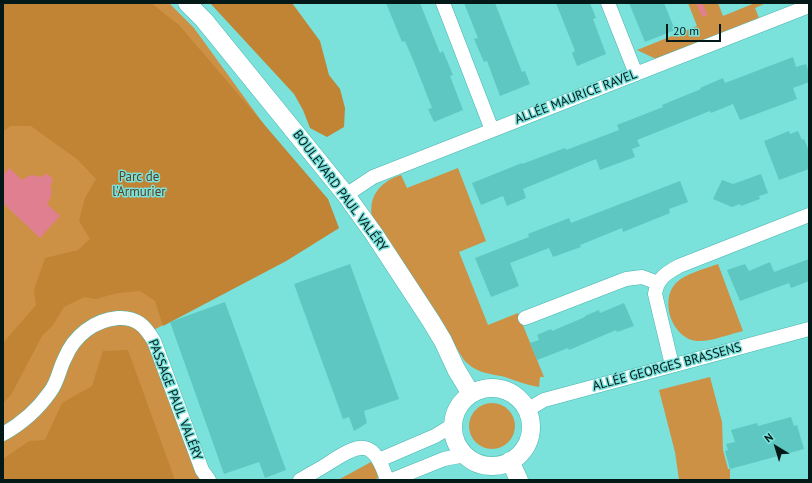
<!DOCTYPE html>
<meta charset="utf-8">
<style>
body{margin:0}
#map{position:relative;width:812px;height:483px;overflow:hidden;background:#7ae1db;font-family:"PT Sans",sans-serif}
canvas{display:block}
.frame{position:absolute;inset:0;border:4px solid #031918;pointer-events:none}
.north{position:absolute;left:756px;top:427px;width:40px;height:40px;-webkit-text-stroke:3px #7ae1db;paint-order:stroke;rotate:322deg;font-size:11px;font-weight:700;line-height:16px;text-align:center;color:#031918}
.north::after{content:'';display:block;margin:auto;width:14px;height:18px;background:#031918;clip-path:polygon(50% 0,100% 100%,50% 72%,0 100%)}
.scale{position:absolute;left:666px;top:24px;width:55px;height:18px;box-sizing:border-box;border:2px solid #031918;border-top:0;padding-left:5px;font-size:12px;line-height:14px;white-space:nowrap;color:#031918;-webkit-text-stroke:3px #7ae1db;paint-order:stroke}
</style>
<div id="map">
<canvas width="812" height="483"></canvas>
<div class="frame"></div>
<div class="north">N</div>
<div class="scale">20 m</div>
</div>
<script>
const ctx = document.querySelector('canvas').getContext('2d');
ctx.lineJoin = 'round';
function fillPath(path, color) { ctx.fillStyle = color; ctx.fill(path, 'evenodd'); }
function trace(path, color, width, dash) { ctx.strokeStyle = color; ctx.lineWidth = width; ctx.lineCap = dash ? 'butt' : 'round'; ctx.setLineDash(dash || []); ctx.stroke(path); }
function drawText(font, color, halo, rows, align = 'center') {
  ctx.font = font + ' "PT Sans",sans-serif'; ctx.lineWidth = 3; ctx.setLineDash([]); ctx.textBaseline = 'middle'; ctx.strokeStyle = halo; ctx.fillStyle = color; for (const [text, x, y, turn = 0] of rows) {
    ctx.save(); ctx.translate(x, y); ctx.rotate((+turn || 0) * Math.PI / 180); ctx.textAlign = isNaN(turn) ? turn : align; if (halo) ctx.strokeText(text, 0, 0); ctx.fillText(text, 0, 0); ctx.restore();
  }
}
fillPath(new Path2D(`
 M3 3H169L194 28 339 228 286 261 142 336 149 346 200 480H3Z
 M688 3H718L723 16 755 3H766L755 8 759 18 656 59 637 50 697 26Z
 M458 168 486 241 459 252 488 325 518 313 544 377H540L539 387C527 385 516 381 505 377 489 373 477 374 464 360L372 217C368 196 381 181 401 175L407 188Z
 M718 264 743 331C730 334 710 342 697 341 672 339 659 300 676 283 686 273 705 269 718 264Z
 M710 377 722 422 723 450 728 469H730V480H679L675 452 659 390Z
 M469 426a23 23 0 1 1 46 0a23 23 0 1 1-46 0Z
 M371 462 377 472 378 478 374 480H338Z`), '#cd9145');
fillPath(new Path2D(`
 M3 3H151L179 25 328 199 339 228 286 261 163 326 155 301 140 291 118 293 96 299 84 297 64 307 53 325 42 336 11 395 3 403V343L36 305 34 290 45 258 78 250 90 239 79 221 85 198 96 179 78 160 31 126H10L3 132Z
 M210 3H292L320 41 329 75 340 89 345 108 344 127 327 137 310 128 303 110 294 94Z
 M128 350 175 480H3V459L29 441 45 440 62 403 92 386 103 351Z`), '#c18434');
fillPath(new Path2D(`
 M9 168 22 180 31 175 42 177 45 174C49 174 52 178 53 181L50 185C53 192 51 198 47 204L60 216 40 238 3 203V175Z`), '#e07f8f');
trace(new Path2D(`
 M699 3 704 14`), '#e07f8f', 5.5);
fillPath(new Path2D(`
 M386 3H420L440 53 443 51 453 75 450 76 463 110 434 122 428 109 432 108 416 67 405 41 402 42Z
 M464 3H495L522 72 525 71 530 84 500 96 487 61 484 62 474 39 478 38Z
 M556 3H590L596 18 593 19 606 54 577 66 572 53 575 51Z
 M629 3H664L675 30 645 42Z
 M793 57 796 67 806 64 809 72V82L793 88 797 99 740 120 733 104 711 113 710 111 637 140 640 146 632 149 635 157 600 170 596 159 523 189 526 198 507 206 503 196 481 205 472 183 522 163V164L565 148 566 150 619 130 617 125 663 107 662 105 701 89 700 88 723 78 725 83Z
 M789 131 790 134 798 131 802 140 804 139 809 151V169L779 180 764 141Z
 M761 174 768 193 759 196 760 199 741 206 740 204 732 207 713 199 722 180 733 184Z
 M680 181 688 202 669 209 670 213 623 232 622 228 580 245 581 247 553 257 549 248 510 263 519 286 491 297 475 258 529 237 528 234 569 218 571 223Z
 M809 259V281L791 288 789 283 740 301 727 270 745 264 749 271 770 262 774 272Z
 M350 264 399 399 364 411 367 423 354 431 349 417 343 419 294 284Z
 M225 302 286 470 265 478 259 462 224 474 170 322Z
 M624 303 634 326 617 332 616 330 569 350 568 348 537 360 530 343 539 340 537 335 551 329 552 331 585 317V316L599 310 600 313Z
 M791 417 794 426 797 425 804 449 730 469 725 451 728 450 726 444 735 442 731 430 757 423 758 426Z`), '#5fc7c1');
const minor = new Path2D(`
 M443 3 492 130
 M608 3 636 74
 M346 195 373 177 809 6
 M525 318 626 279 642 277 658 283
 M672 365 655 294C657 279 666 273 679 266L809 215
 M527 410 544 400 809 329
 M3 434C21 424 38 409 50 392 58 382 59 369 65 358 74 336 94 320 118 318 137 317 145 326 154 341L202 470 209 480
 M379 460 435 436 453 425
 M300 480C310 474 320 469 329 463 362 441 374 440 387 480
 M392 480 444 459 465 455`);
const tertiary = new Path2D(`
 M187 3 204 20 346 195 374 234 431 321 443 341 456 369 471 394
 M453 427a39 39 0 1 1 78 0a39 39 0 1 1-78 0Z
 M510 461 519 480`);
trace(minor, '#4ab4ae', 15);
trace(tertiary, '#4ab4ae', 19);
trace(minor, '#fff', 14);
trace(tertiary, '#fff', 18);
drawText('13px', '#031918', '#7ae1db', [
 ["ALLÉE MAURICE RAVEL",576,97,-21],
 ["BOULEVARD PAUL VALÉRY",340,191,53],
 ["ALLÉE GEORGES BRASSENS",667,367,-15],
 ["PASSAGE PAUL VALÉRY",175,400,69]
]);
drawText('13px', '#5a401f', '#7ae1db', [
 ["Parc de",139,177],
 ["l'Armurier",139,192]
]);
</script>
